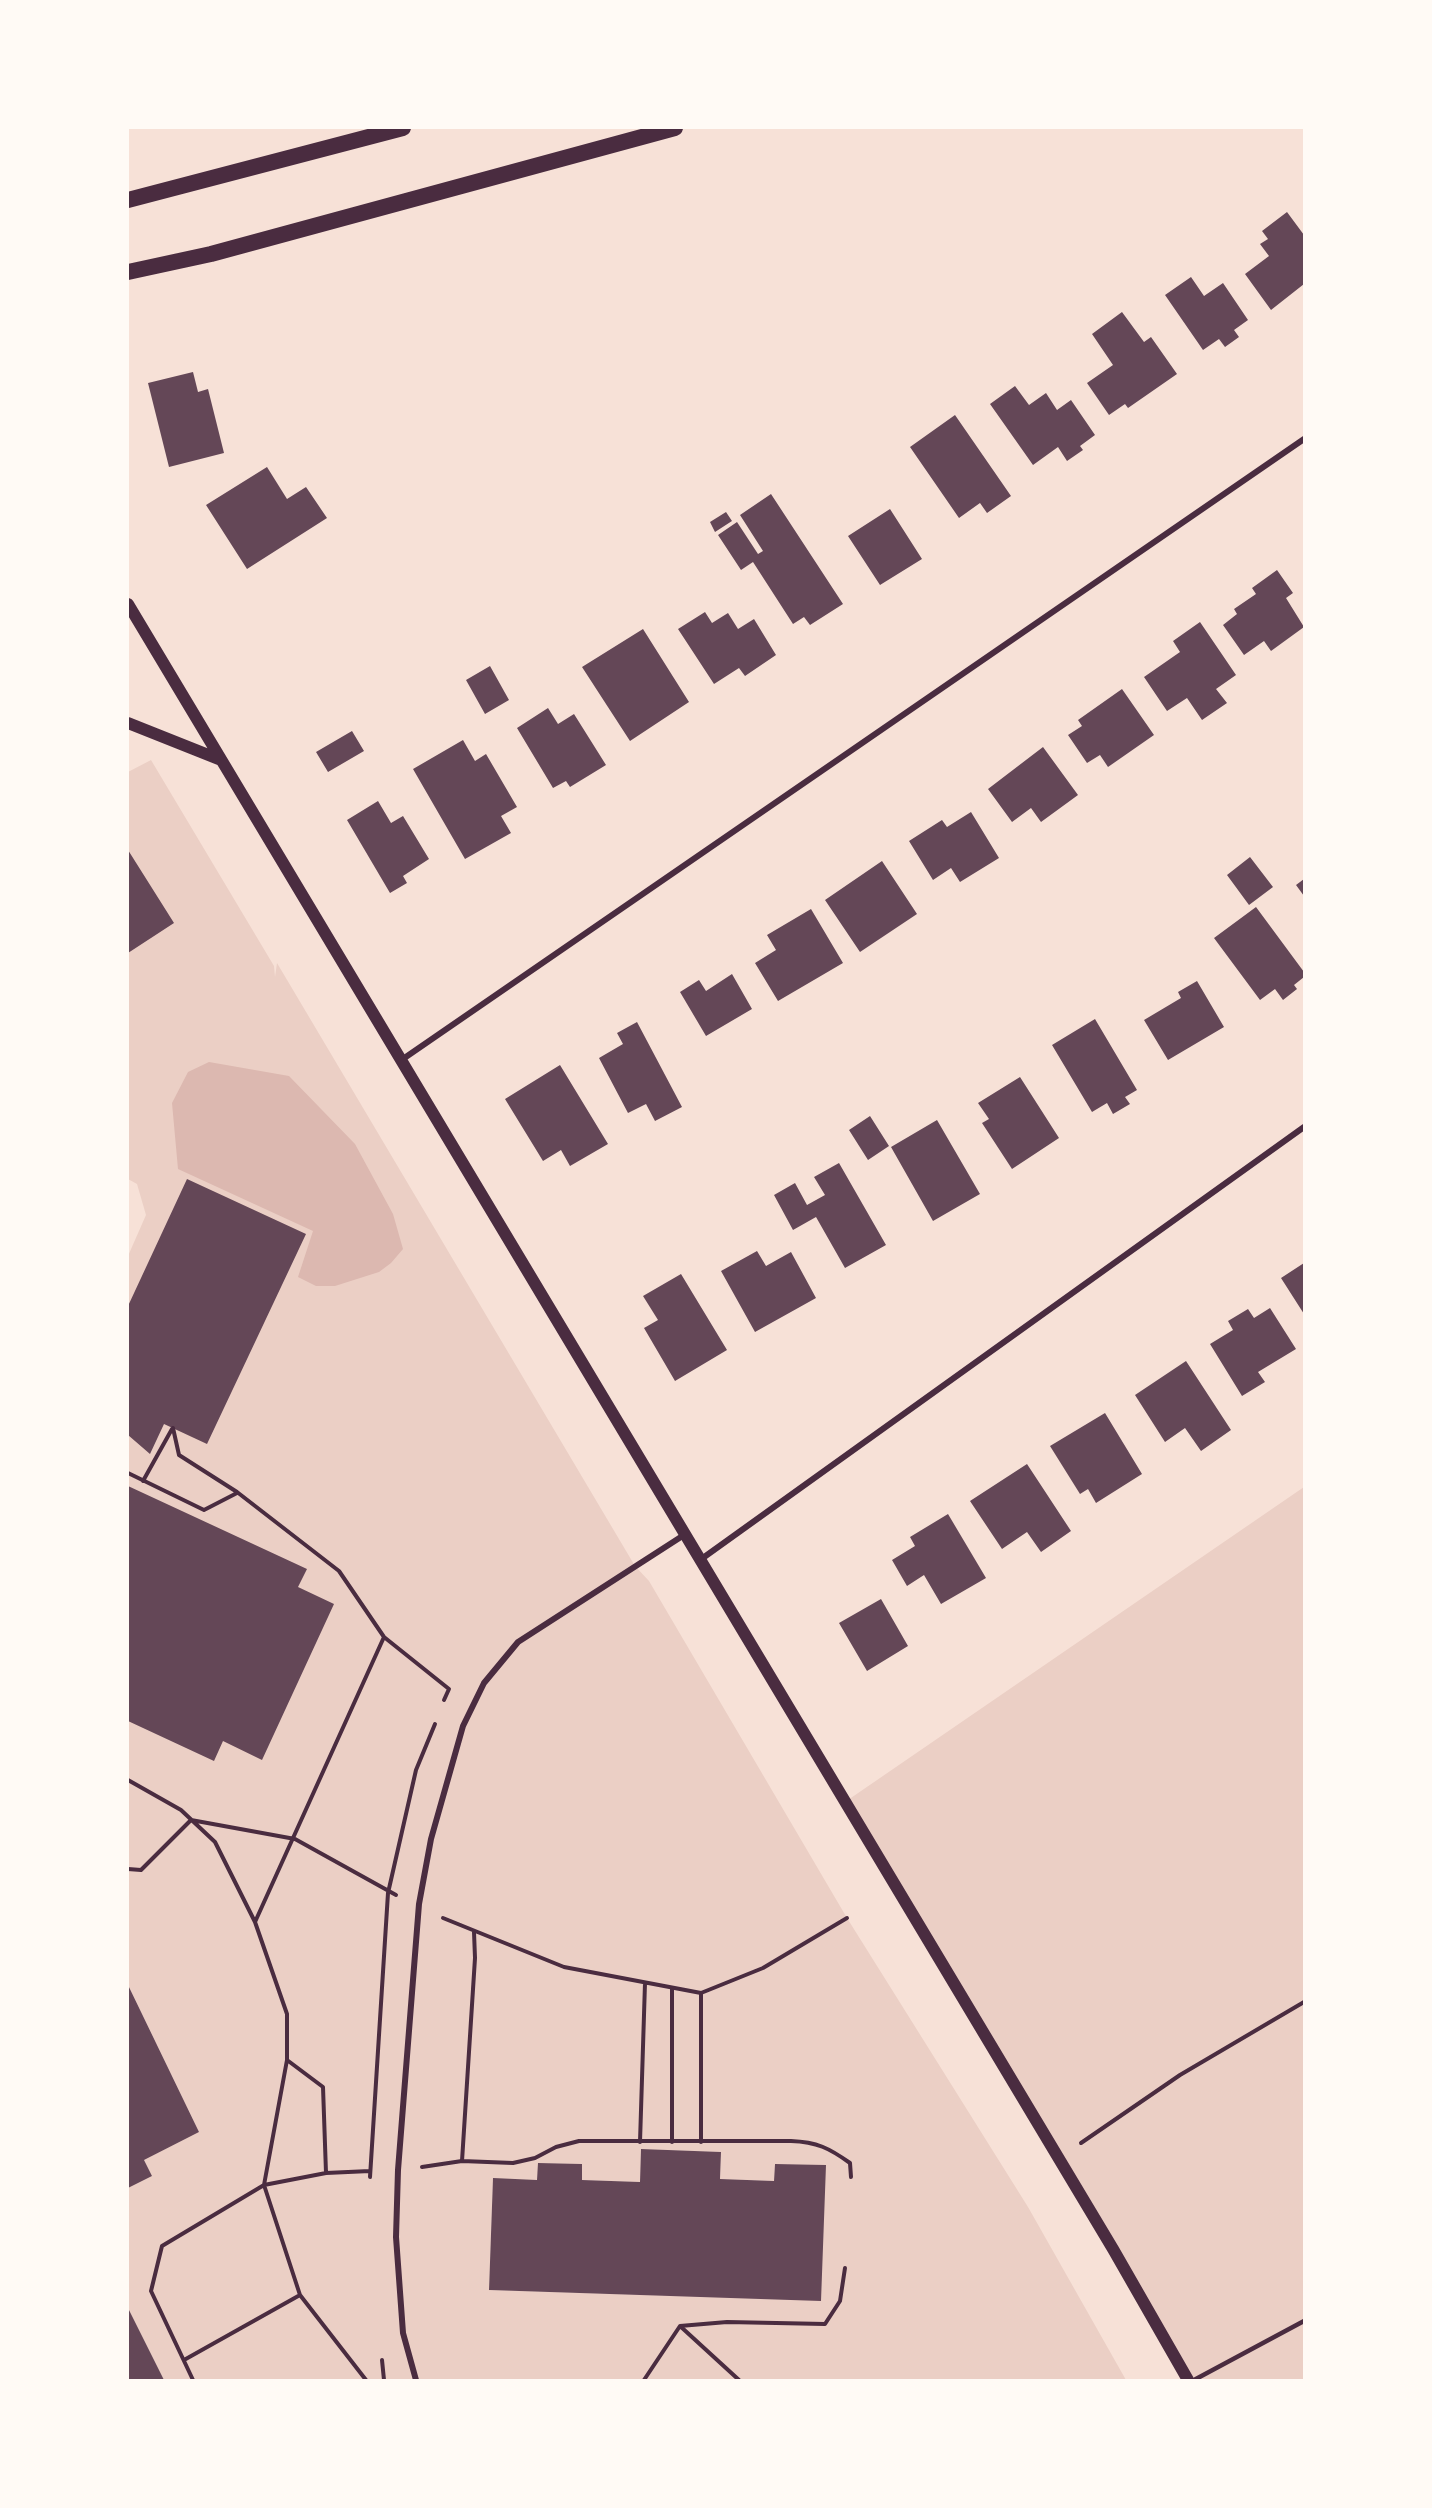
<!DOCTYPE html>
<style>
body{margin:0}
#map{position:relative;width:1432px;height:2508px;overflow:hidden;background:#f7e1d7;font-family:"Times New Roman",serif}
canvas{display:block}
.frame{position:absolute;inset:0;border:129px solid #fffaf5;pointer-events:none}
</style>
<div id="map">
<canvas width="1432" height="2508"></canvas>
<div class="frame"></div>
</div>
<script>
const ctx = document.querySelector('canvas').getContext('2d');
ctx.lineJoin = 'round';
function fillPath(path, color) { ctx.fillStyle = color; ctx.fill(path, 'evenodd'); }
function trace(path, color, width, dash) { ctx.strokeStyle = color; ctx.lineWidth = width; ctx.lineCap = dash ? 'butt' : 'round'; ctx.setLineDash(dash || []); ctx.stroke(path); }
fillPath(new Path2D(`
 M151 760 274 966 275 977 277 963 635 1566 649 1581 847 1918 1028 2207 1126 2380H164L128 2308V2188L152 2176 144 2160 199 2132 128 1985V1256L146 1215 137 1184 128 1179V772ZM641 2149 721 2152 720 2179 774 2181 775 2164 826 2165 677 2296 489 2290 493 2179 537 2180 539 2163 582 2164V2180L640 2182Z
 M1304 1487V2380H1188L845 1802Z`), '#ebcfc5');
fillPath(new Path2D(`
 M209 1062 289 1076 355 1144 393 1214 403 1249 391 1263 379 1272 335 1286H316L298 1277 313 1231 178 1169 172 1103 188 1072Z`), '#dcb8b0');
fillPath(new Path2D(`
 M1287 212 1304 235V284L1271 310 1245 274 1269 256 1260 244 1268 239 1262 231Z
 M1191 277 1204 296 1223 283 1248 320 1234 330 1239 337 1225 347 1219 339 1203 350 1165 295Z
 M1122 312 1144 342 1151 337 1177 374 1128 408 1125 404 1109 415 1087 383 1113 365 1092 334Z
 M193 372 198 392 208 389 224 453 169 467 148 383Z
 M1015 386 1029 405 1046 393 1057 410 1071 400 1095 435 1080 446 1083 450 1067 461 1058 447 1033 465 990 404Z
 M955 415 1011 496 987 513 980 503 959 518 910 447Z
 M267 467 287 499 306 487 327 518 247 569 206 505Z
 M771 494 843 604 810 625 804 617 793 624 753 562 741 570 718 535 737 522 758 554 763 551 740 515Z
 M890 509 922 559 880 585 848 536Z
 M726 512 732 521 715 532 710 522Z
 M1277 570 1293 593 1286 598 1304 627 1271 651 1264 641 1244 655 1223 625 1237 614 1234 609 1256 594 1252 588Z
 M705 612 712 623 728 613 738 629 754 619 776 655 745 676 739 668 714 684 678 629Z
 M1200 622 1236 675 1216 689 1227 703 1202 720 1187 698 1167 711 1144 677 1180 652 1173 641Z
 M643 629 689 702 630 741 582 667Z
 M490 666 509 700 485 714 466 680Z
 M1122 689 1154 735 1108 767 1100 755 1087 763 1068 735 1082 726 1078 720Z
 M548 708 558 724 574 714 606 765 570 787 566 781 553 788 517 728Z
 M352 731 364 751 328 772 316 752Z
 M463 740 475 761 486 754 517 807 501 816 511 833 465 859 413 769Z
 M1043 747 1078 795 1041 822 1031 808 1012 822 988 789Z
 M378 801 391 823 403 816 429 859 403 876 407 883 390 893 347 820Z
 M971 812 999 858 960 882 951 868 933 880 909 841 942 820 947 827Z
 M128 850 174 923 128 953Z
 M1250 857 1273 887 1249 905 1227 875Z
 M882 861 917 914 860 952 825 900Z
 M1304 879V896L1296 885Z
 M1256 907 1304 972V977L1294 985 1297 989 1283 1000 1275 989 1260 1000 1214 938Z
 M811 909 843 963 778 1001 755 963 776 950 767 935Z
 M732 974 752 1009 706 1036 680 992 699 980 706 991Z
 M1197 981 1224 1027 1168 1060 1144 1020 1181 998 1178 992Z
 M1095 1019 1137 1090 1125 1097 1130 1104 1113 1114 1107 1103 1092 1112 1052 1045Z
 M637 1022 682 1107 655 1121 646 1104 628 1113 599 1058 623 1044 617 1033Z
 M560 1065 608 1144 570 1166 561 1150 543 1161 505 1099Z
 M1020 1077 1059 1138 1012 1169 982 1123 989 1119 978 1103Z
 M870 1116 889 1146 868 1160 849 1130Z
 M937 1120 980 1194 933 1221 891 1147Z
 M839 1163 886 1245 845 1268 816 1217 793 1230 774 1195 795 1183 807 1205 825 1195 814 1177Z
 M187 1179 306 1234 207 1444 164 1424 150 1454 128 1435V1306Z
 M757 1251 766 1266 791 1252 816 1298 755 1332 721 1271Z
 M1304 1263V1314L1281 1278Z
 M681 1274 727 1350 675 1381 644 1328 658 1320 643 1296Z
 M1270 1308 1296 1349 1258 1372 1265 1382 1242 1396 1210 1344 1233 1330 1228 1321 1248 1309 1254 1318Z
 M1186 1361 1231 1430 1201 1451 1185 1428 1165 1442 1135 1395Z
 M1105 1413 1142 1474 1096 1503 1088 1489 1080 1494 1050 1446Z
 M1027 1464 1071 1531 1041 1552 1027 1532 1002 1549 970 1501Z
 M128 1486 307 1569 298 1587 334 1604 262 1760 223 1741 214 1761 128 1721Z
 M948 1514 986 1578 941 1604 924 1575 907 1586 892 1560 915 1546 910 1537Z
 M881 1599 908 1646 867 1671 839 1623Z
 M128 1985 199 2132 144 2160 152 2176 128 2188Z
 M641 2149 721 2152 720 2179 774 2181 775 2164 826 2165 821 2301 489 2290 493 2178 537 2180 538 2163 582 2164V2180L640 2182Z
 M128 2308 164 2380H128Z`), '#644757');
trace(new Path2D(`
 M173 1428 179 1455 237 1492 339 1571 384 1637 449 1689 444 1700
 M128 1473 204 1510 237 1493
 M143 1481 172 1429
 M128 1780 181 1810 215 1842 255 1922 287 2014V2060L264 2185 300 2295 366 2380
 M128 1869 141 1870 191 1820 295 1839 396 1895
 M443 1918 564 1967 701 1993 763 1968 847 1918
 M255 1922 384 1637
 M672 1989V2142
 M701 1993V2142
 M287 2060 323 2087 326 2173
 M640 2142 645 1983
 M1081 2143 1180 2075 1304 2002
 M462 2161 513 2163 535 2158 556 2147 579 2141H791C817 2142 829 2148 850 2163L851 2177
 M422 2167 462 2161 475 1958 474 1932
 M370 2177 388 1893 416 1770 435 1724
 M680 2326 727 2322 825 2324 840 2301 845 2268
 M184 2360 300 2295
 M382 2360 384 2380
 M193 2380 151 2291 162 2246 264 2185 326 2173 370 2171
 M644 2380 680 2326 739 2380`), '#4a2c40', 4);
trace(new Path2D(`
 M1194 2380 1304 2321`), '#4a2c40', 4.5);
trace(new Path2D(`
 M400 1061 1304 439
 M700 1560 1304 1127
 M416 2380 403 2333 396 2237 398 2170 419 1904 431 1839 463 1726 484 1683 518 1642 684 1535`), '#4a2c40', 6);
trace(new Path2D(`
 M128 604 1113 2249 1188 2380
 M128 723 221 760`), '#4a2c40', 12);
trace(new Path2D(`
 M128 200 403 128
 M128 272 211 254 675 128`), '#4a2c40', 16);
</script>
